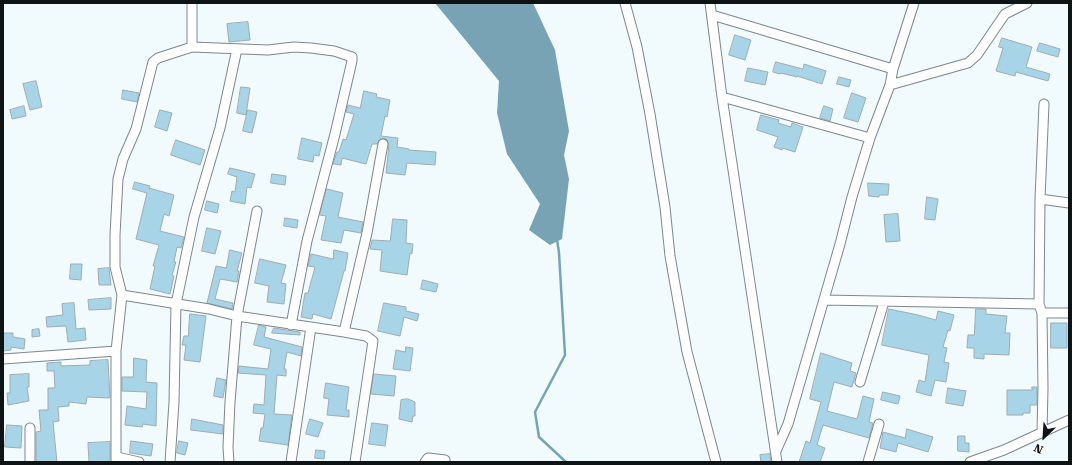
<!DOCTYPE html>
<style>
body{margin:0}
#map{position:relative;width:1072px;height:465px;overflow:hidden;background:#f1fafd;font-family:"Roboto Serif",serif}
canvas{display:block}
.frame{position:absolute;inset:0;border:4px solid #0e1315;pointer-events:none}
.north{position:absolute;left:1024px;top:417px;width:40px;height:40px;-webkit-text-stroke:3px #fff;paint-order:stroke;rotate:205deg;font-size:11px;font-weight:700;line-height:16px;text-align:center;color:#0e1315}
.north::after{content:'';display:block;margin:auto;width:14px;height:18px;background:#0e1315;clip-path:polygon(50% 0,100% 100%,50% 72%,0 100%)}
</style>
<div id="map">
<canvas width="1072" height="465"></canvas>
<div class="frame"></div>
<div class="north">N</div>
</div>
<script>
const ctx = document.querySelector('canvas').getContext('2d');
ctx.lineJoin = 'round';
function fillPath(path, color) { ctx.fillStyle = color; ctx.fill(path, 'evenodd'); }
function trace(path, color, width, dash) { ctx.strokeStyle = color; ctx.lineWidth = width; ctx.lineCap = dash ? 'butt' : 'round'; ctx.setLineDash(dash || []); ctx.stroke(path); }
fillPath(new Path2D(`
 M435 3H533L555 50 569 131 564 155 569 179 562 239 550 245 529 230 540 204 507 154 497 113 499 81Z`), '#78a3b5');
trace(new Path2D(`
 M557 239 559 253 565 355 535 412 539 437 566 462`), '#78a3b5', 2.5);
const building = new Path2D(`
 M248 22 250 40 229 42 227 24Z
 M735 35 751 40 745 60 729 55Z
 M1002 38 1032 47 1026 67 1050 74 1048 81 1016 72 1015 76 996 71 1003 48 999 47Z
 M1040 43 1060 49 1058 57 1037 51Z
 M776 62 803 69 804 64 826 71 822 84 797 76V77L781 73 780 74 773 72Z
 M748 68 768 72 765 85 745 81Z
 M839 77 851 80 849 87 837 84Z
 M36 81 42 107 30 110 23 84Z
 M241 87 250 88 246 115 237 113Z
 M123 90 139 93 137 102 122 99Z
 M364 91 377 94 376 97 390 100 387 117 385 116 381 136 398 138 397 147 409 149V150L436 152 435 165 407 163 405 175 386 173 389 145 387 140 384 138 379 140 377 144H372L366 164 342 158 341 165 333 164 337 152H339L343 139 346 140 354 114 346 112 348 105 360 108Z
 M852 93 866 98 858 122 844 118Z
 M24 106 26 116 12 119 10 110Z
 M824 106 833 109 830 121 820 118Z
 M160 110 172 113 167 131 155 127Z
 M248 110 257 112 252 133 243 131Z
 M761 115 779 120 778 123 791 127 792 123 803 127 795 152 782 148V150L774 147 778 137 757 130Z
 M302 138 322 143 319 156 314 155 313 162 298 159Z
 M176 140 205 150 200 165 171 155Z
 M230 168 255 174 251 188 247 187 245 204 230 201 232 191 235 192 237 177 228 174Z
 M272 174 286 176 285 185 271 183Z
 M135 182 150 186 149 188 174 195 169 216 164 214 160 231 184 237 181 248 177 247 174 262H176L172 275 174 276 170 294 150 289 155 266H153L159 245 136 239 147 193 133 189Z
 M868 183 889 184 888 195H879V197L869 196Z
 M327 189 343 193 338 217 363 222 361 233 344 230 341 243 321 240 326 216 320 215Z
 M927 197 938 199 935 220 925 219Z
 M207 201 219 204 217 213 205 210Z
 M898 214 900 241 886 242 884 215Z
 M285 218 298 220 297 228 284 226Z
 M393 219 407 220 406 243 413 244 412 254 410 253 407 275 380 271 382 250 370 249 372 240 390 241Z
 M207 228 221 231 215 254 202 251Z
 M230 250 242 253 237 271H239L237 282 220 279 215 299 233 303 232 309 207 303 216 266 226 268Z
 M334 250 348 253 345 271H344L331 319 313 314 312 319 301 317 305 293H308L315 267 308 266 311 254 333 259Z
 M260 259 286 265 281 283 286 284 284 304 267 302 269 286 255 283Z
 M71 264H82L81 280 70 279Z
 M109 268 111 285H99L98 269Z
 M423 280 438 284 436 292 421 289Z
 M111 298V309L89 310 88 300Z
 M74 303 76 329 85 328 86 340 68 342 66 326 47 327 46 317 63 315 62 304Z
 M384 303 406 307V311L419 314 417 321 404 317 400 336 378 331Z
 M889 309 918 315 936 320 938 311 954 315 950 331 948 330 943 347 947 348 944 362 949 363 946 382 935 380 931 396 916 392 919 380 925 382 929 355 882 345Z
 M976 309H986V314L1007 316 1005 333H1010L1009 355 984 354V359L974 358V348H967L968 335H974Z
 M190 314 206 316 200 362 184 360 186 345H182L184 336H188Z
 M1051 323H1067V348H1051Z
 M259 325 266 327 264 337 302 347 301 356 287 352 284 369H286V376L277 375 274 414 292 415 288 445 259 441 261 428H263L265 414 253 413 254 404 264 405 266 375 238 373 239 366 268 369 271 349 254 345Z
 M274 328 300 332V335L272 333Z
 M39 329 40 336 32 337V330Z
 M3 333H13V337L25 339 24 349 11 347V350L3 351Z
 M406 347 413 348 410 371 393 369 396 350 405 352Z
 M821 353 852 363 850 371 856 373 852 387 834 382 827 411 857 419 863 396 874 399 869 422 873 423 869 438 823 425 817 445 825 448 820 462H799L806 441 810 443 821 402 810 399Z
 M134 358 147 360 146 382 157 383 156 426 143 424 142 427 125 425 127 406 146 409 147 392 122 391V377H133Z
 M108 360 110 398 87 397 86 404 69 402V406L58 407 59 421 53 422 57 462H36V432L41 431 39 410H48V388H55L54 371H47V363L61 362V366L90 365V361Z
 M29 374V387H27L29 401 8 405 7 393H10V375Z
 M374 374 396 376 394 396 371 394Z
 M217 378 226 380 223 398 214 396Z
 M326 383 349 387 346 410H349V417L327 415 329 399 324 398Z
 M1032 387H1037V405H1030V413H1023V415H1007V390H1032Z
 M948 388 966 391 963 406 946 403Z
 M883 392 900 396 898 404 881 400Z
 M408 399 415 402V416H413L412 422 399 419 401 400Z
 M192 419 223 425V434L191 430Z
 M310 419 323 423 318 437 306 434Z
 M372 423 388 425 385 446 369 444Z
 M7 425 22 426 21 448 5 447Z
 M907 429 933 437 928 452 898 443 896 452 880 448 883 432 905 438Z
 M958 436H965V443H969V452L958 451Z
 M131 441 153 444 151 456 130 453Z
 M179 441 188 443 185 455 177 453Z
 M110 442V462H89L88 443Z
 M316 450 325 451 324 459 315 458Z
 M770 454 771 462H761L760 455Z`);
fillPath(building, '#a7d4e7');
trace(building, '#9eacb1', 1);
const minor = new Path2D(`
 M192 3V47L268 50 294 47 311 48 334 51 352 57V61L335 134 307 241 291 325
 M625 3 637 47 650 114 665 207 670 256 687 352 716 462
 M710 3 722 97 777 462
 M712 15 893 69
 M890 85 968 63 977 55 1005 14 1027 3
 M722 97 870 138
 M1040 199 1069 203
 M122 295 209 309 237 316 344 332 366 336 373 341 355 462
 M824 300 1039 304
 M1042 313H1069
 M344 332 367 233 383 144
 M3 359 116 351
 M860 382 884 302
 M30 428V462
 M1042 433 1043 388 1042 313 1039 304 1040 199 1044 104
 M776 451 788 424 840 244 852 197 870 138 890 85 893 69 914 3
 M117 457 139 462
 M116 462V351L122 295 115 267V235L118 179 123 159 136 129 153 62 158 58 192 47
 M170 462 174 402 176 304 194 217 220 128 237 49
 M229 462 228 447 230 402 237 316 257 211
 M291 462 311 327
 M425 462 428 458 445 460
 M868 462 879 424
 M970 462 1004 450 1069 420`);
trace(minor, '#7b888d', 11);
trace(minor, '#fff', 9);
</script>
